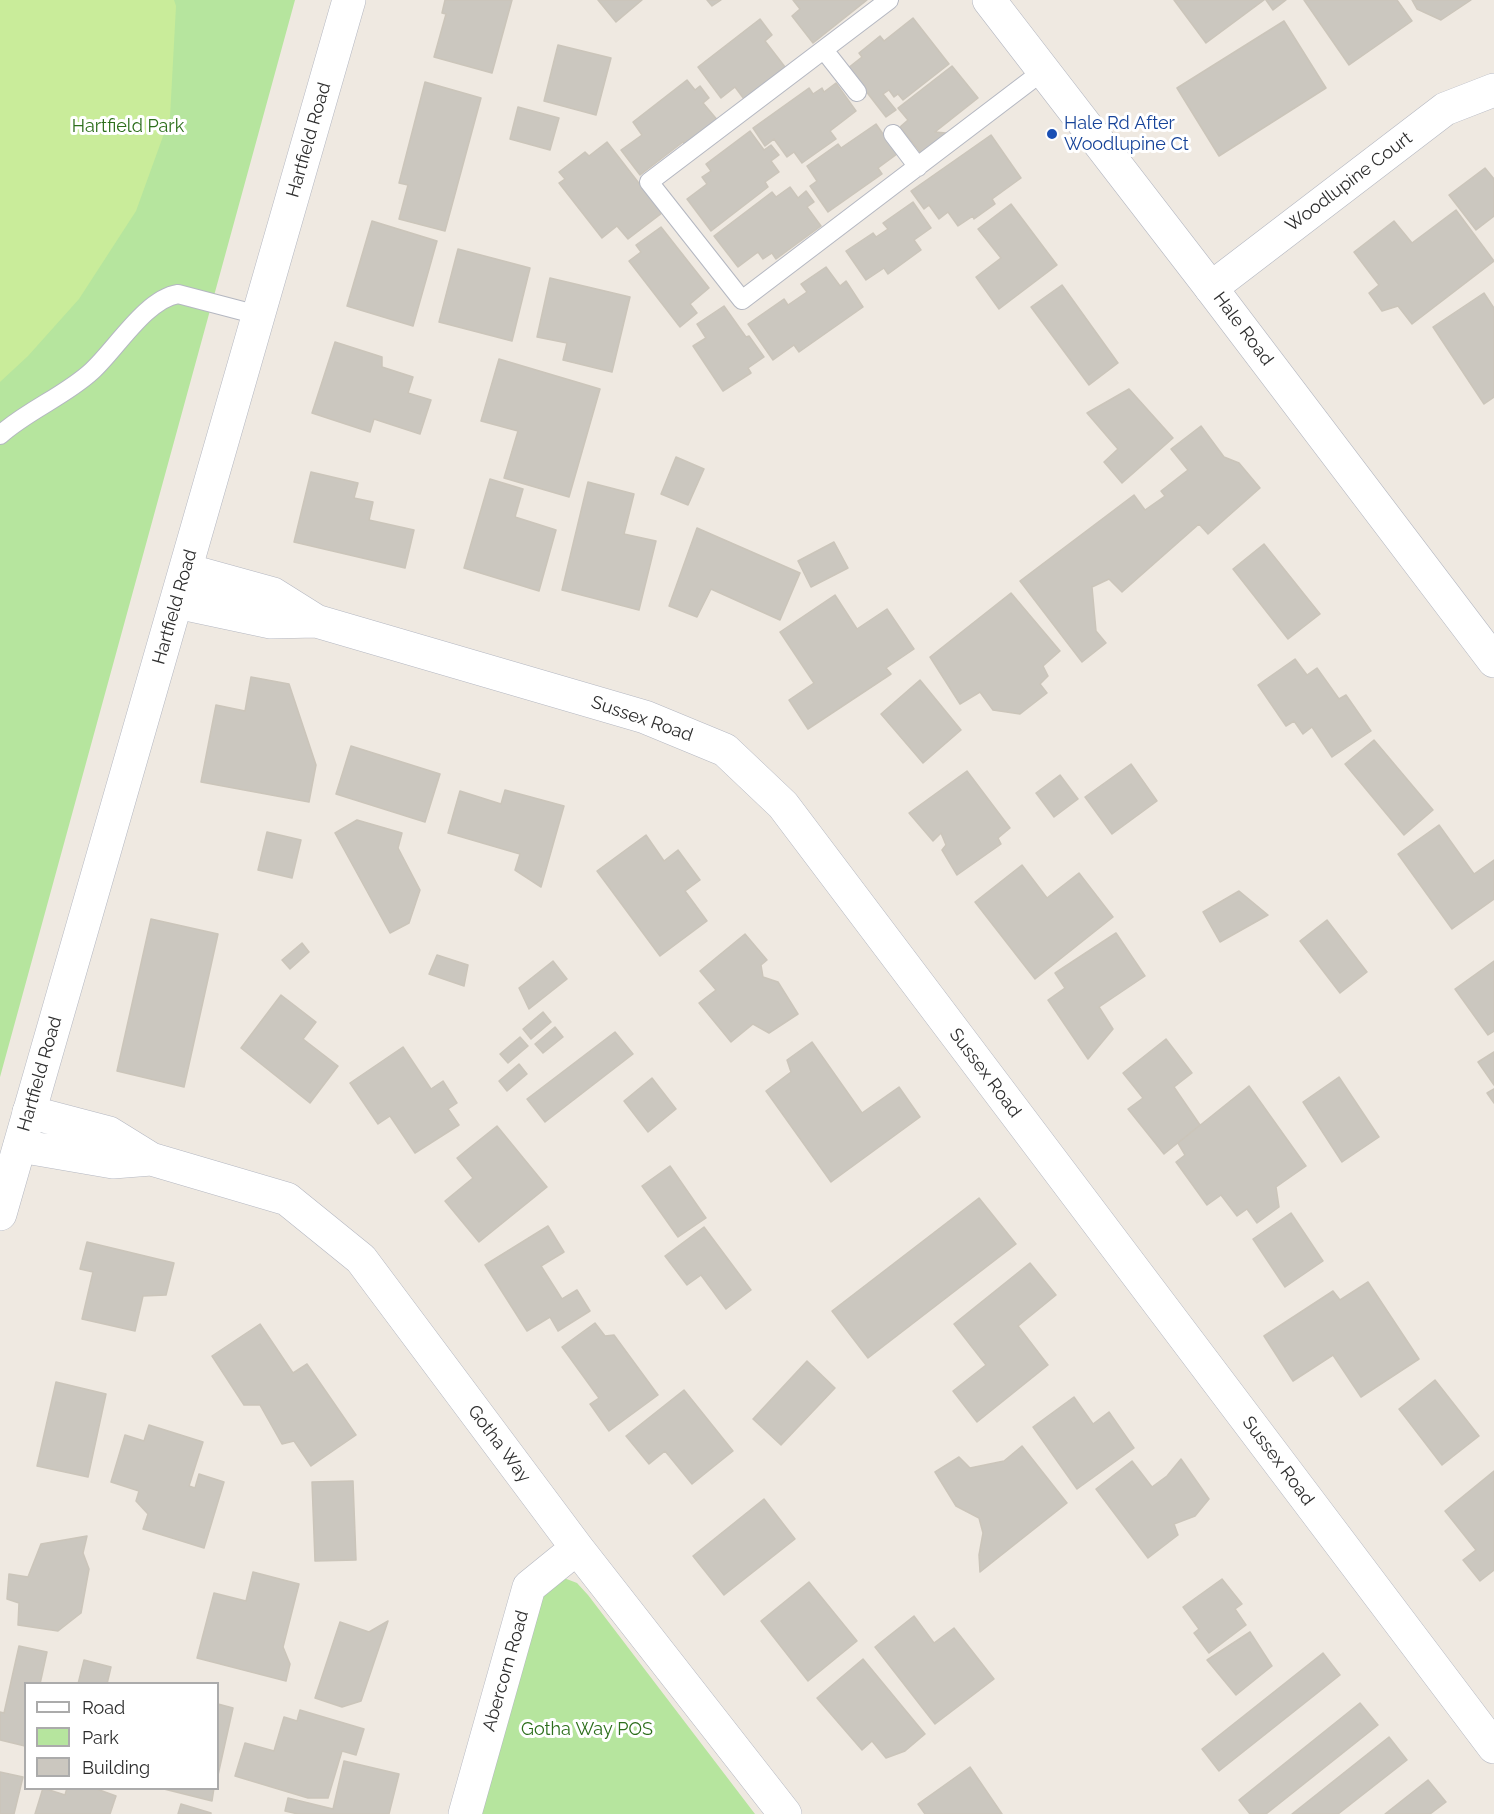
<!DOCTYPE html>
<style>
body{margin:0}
#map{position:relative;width:1494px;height:1814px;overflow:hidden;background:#efe9e1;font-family:Raleway,sans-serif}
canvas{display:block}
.legend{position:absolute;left:24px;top:1682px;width:195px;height:108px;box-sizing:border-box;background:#fff;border:2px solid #ababab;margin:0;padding:8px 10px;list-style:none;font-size:18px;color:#2e2e2e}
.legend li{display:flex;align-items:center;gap:12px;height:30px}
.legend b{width:30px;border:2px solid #ababab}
</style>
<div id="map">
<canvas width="1494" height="1814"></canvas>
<ul class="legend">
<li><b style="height:8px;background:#fff"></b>Road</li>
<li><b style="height:16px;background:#b6e59e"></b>Park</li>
<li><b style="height:16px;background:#cbc7bf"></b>Building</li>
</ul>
</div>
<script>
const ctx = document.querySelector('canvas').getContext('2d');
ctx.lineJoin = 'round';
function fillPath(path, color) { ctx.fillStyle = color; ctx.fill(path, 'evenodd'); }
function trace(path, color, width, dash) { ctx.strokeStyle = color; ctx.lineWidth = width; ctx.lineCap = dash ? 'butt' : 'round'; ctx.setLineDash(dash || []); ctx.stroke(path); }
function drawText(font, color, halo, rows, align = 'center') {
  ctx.font = font + ' Raleway,sans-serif'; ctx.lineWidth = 6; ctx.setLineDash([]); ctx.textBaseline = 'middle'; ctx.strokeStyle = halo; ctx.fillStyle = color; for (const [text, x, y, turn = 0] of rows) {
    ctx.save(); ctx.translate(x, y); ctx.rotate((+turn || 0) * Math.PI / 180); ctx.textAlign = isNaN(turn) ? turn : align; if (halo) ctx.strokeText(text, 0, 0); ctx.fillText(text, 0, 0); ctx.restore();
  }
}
fillPath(new Path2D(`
 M0 0H295L0 1077Z
 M564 1578 577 1583 588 1595 755 1814H476L539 1592Z`), '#b6e59e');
fillPath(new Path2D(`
 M0 0H174L176 6 170 117 136 211 79 299 28 356 0 382Z`), '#c9ec9a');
const building = new Path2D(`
 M445 0H512L492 73 434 57 446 14 442 13Z
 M598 0H642L616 22Z
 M707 0H721L712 6Z
 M793 0H867L813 43 792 16 800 9Z
 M1174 0H1264L1206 43Z
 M1266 0H1286L1273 10Z
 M1304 0H1397L1412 21 1349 65Z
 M1412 0H1471L1441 20 1417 9Z
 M913 18 949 64 903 100 898 94 894 97 889 90 883 94 896 110 886 117 848 68 862 57 859 53 880 36 884 41Z
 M760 19 772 35 765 41 785 67 744 99 735 87 721 98 698 67Z
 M1284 21 1326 88 1219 156 1177 88Z
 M558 45 611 58 596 115 544 101Z
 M952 66 978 98 935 132 946 133 921 153 900 127 908 120 898 108Z
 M687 80 695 90 700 86 709 98 703 103 719 122 687 147 683 142 640 175 621 150 642 135 633 122Z
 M425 82 481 98 445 231 399 219 408 185 399 183Z
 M836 83 856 111 830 131 836 139 802 163 794 152 787 157 774 139 765 146 753 128 809 88 813 94 822 88 824 92Z
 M518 107 559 118 550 150 510 139Z
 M876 124 897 154 878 168 882 174 828 212 810 186 817 181 807 166 838 144 841 148Z
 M750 131 764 150 771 145 779 155 771 161 779 172 765 182 768 187 711 231 687 199 707 184 702 177 711 171 706 164Z
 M991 135 1021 178 992 199 995 204 974 219 973 216 958 226 948 212 939 219 929 205 924 209 911 191Z
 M607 142 662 213 628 239 617 226 602 238 559 183 565 179 559 172 585 152 589 156Z
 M1485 168 1494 179V216L1476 230 1449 195Z
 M790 187 798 198 806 191 814 202 807 207 821 226 776 259 772 253 763 259 758 252 738 267 714 236 772 192 776 197Z
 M913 202 931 228 914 240 921 250 888 274 884 268 866 280 846 251 873 233 876 237 888 229 883 223Z
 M1011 204 1057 265 999 309 976 277 1001 258 978 229Z
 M1456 210 1494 261 1412 324 1398 306 1382 311 1369 293 1379 285 1354 252 1394 221 1412 243Z
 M372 221 437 241 413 326 347 306Z
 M661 227 709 288 690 304 697 313 680 327 629 261 641 252 636 245Z
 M458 249 530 268 512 341 439 322Z
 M826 267 840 286 846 281 863 307 799 352 794 345 773 360 748 324 784 299 788 305 807 292 801 284Z
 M550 278 630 297 612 372 563 360 567 343 537 337Z
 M1062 285 1118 363 1089 385 1031 307Z
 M1484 293 1494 308V397L1484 404 1433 327Z
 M724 306 746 337 749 336 764 357 748 368 751 373 723 391 693 346 706 338 697 324Z
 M335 342 382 357V367L413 377 408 393 431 400 420 434 374 419 370 432 312 413Z
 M499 359 600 389 569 497 504 478 518 431 481 421Z
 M1129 389 1173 438 1122 483 1104 462 1118 449 1087 413Z
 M1201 426 1224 457 1239 463 1260 488 1208 534 1199 524 1122 592 1109 579 1092 587 1096 631 1106 643 1082 662 1020 581 1134 495 1145 510 1165 496 1161 491 1188 470 1171 449Z
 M676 457 704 469 688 505 661 494Z
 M311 472 358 483 354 498 373 502 369 520 414 530 405 568 294 542Z
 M490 479 523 489 515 517 556 530 539 591 464 568Z
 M588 482 634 494 624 534 656 541 639 610 562 590Z
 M697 528 800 573 780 620 711 589 697 617 669 606Z
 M834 542 848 568 811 587 798 561Z
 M1264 544 1320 614 1288 639 1233 569Z
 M1011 593 1060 651 1043 666 1048 676 1040 684 1047 693 1020 714 993 710 980 692 960 704 930 657Z
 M835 595 857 629 887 609 914 649 886 668 891 674 808 729 789 700 814 683 780 632Z
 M1295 659 1307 675 1317 668 1339 699 1346 695 1371 731 1332 757 1312 727 1303 734 1294 721 1286 726 1258 685Z
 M251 677 289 684 316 765 309 802 201 782 216 705 245 711Z
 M920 680 961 730 923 763 881 714Z
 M1374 740 1433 810 1404 835 1345 764Z
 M351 746 440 774 425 822 336 794Z
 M1131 764 1157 801 1112 834 1085 797Z
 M967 771 1010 828 998 838 1001 844 957 875 942 850 946 845 941 833 933 841 909 813Z
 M1060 775 1078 799 1054 817 1036 793Z
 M505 790 564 806 541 887 515 870 520 854 448 833 460 791 501 804Z
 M357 820 402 833 398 848 420 890 409 923 390 933 335 833Z
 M1439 825 1474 874 1494 860V899L1452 929 1398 854Z
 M267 832 301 840 292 878 258 870Z
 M646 835 664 861 678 850 700 880 685 891 707 921 660 956 597 871Z
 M1022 865 1047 898 1079 873 1113 917 1035 979 975 902Z
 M1239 891 1268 915 1220 942 1203 912Z
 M151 919 218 934 184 1087 117 1071Z
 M1327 920 1367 972 1340 993 1300 941Z
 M1116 933 1145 976 1099 1007 1113 1029 1088 1059 1048 1000 1065 988 1055 973Z
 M745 934 767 960 761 965 763 977 778 982 798 1014 769 1033 753 1024 731 1042 699 1003 716 990 700 971Z
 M302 943 309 952 290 969 282 960Z
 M437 955 468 965 464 986 429 974Z
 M553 961 567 979 529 1009 519 988Z
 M1494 961V1031L1488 1035 1455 989Z
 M281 995 316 1022 303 1039 338 1066 310 1103 241 1048Z
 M543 1012 551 1022 531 1039 523 1029Z
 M555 1027 563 1037 543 1053 535 1044Z
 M615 1032 633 1054 545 1122 527 1099Z
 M520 1037 528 1046 508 1063 500 1054Z
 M1166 1039 1192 1073 1174 1087 1200 1125 1164 1154 1128 1109 1143 1098 1123 1073Z
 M812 1042 862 1113 899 1087 920 1117 831 1182 766 1091 791 1072 787 1060Z
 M403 1047 431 1089 443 1081 457 1103 448 1109 459 1125 415 1153 390 1116 378 1124 350 1083Z
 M1494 1052V1085L1478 1062Z
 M519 1064 527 1074 507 1091 499 1081Z
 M1339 1077 1379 1137 1342 1162 1303 1102Z
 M652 1078 676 1109 648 1132 624 1101Z
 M1249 1086 1306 1166 1276 1187 1279 1207 1257 1223 1247 1209 1237 1216 1221 1195 1207 1205 1176 1162 1185 1155 1178 1143Z
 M1494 1089V1103L1487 1093Z
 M497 1126 547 1187 479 1242 445 1201 473 1178 457 1158Z
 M670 1166 706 1218 678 1237 642 1186Z
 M979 1198 1016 1244 868 1358 832 1311Z
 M1291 1213 1323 1261 1285 1287 1253 1239Z
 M548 1226 564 1252 541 1266 562 1299 577 1290 590 1311 558 1331 550 1317 527 1331 485 1265Z
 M704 1227 751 1290 726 1309 701 1275 687 1285 665 1256Z
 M87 1242 174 1263 166 1295 143 1296 135 1331 82 1319 93 1272 80 1269Z
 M1030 1263 1056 1295 1018 1326 1048 1365 977 1422 953 1391 986 1365 954 1324Z
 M1368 1282 1419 1359 1361 1397 1333 1355 1293 1381 1264 1336 1333 1291 1340 1300Z
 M595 1323 605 1336 614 1335 658 1395 609 1431 590 1404 599 1398 562 1347Z
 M260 1324 293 1373 307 1364 356 1435 311 1466 294 1441 282 1444 260 1405H244L212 1356Z
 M807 1361 835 1388 781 1445 753 1419Z
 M1435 1380 1479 1436 1442 1465 1399 1409Z
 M56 1382 106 1394 88 1477 37 1466Z
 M684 1390 733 1451 692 1484 665 1451 649 1464 626 1436Z
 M1074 1397 1093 1424 1109 1412 1134 1448 1077 1489 1033 1427Z
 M149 1425 203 1442 189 1486 195 1488 199 1474 224 1482 204 1548 143 1529 148 1514 136 1501 139 1491 111 1482 125 1435 144 1441Z
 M1022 1446 1067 1503 980 1572 979 1555 983 1533 979 1518 956 1506 935 1472 959 1457 970 1468 1004 1461Z
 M1181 1459 1209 1499 1195 1516 1174 1524 1178 1535 1148 1558 1096 1489 1132 1461 1152 1487 1167 1476Z
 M1494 1471V1570L1480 1581 1463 1560 1476 1550 1445 1511Z
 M353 1481 356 1560 315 1561 312 1482Z
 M764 1499 795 1539 724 1595 693 1556Z
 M87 1536 83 1553 89 1569 81 1613 58 1631 18 1625 19 1603 7 1599 9 1574 28 1577 41 1544Z
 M253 1572 299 1584 283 1647 290 1664 286 1681 197 1658 214 1593 246 1601Z
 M1222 1579 1242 1604 1235 1609 1246 1625 1209 1653 1194 1633 1199 1629 1183 1607Z
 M809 1582 857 1641 808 1681 761 1621Z
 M914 1616 934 1643 954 1628 994 1679 935 1724 875 1647Z
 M388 1621 361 1701 342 1707 315 1698 340 1622 369 1632Z
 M1250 1632 1272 1666 1236 1695 1207 1660Z
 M19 1646 47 1652 40 1684H26L25 1746 0 1740V1712L4 1713Z
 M1323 1653 1340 1675 1219 1771 1202 1749Z
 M863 1659 925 1734 905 1751 886 1758 872 1741 862 1750 817 1698Z
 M84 1660 111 1667 107 1684H78Z
 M1360 1703 1378 1725 1266 1814H1250L1239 1800Z
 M218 1704 233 1708 218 1775Z
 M300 1710 364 1729 356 1755 342 1751 328 1798H308L235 1776 245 1743 274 1751 284 1717 297 1721Z
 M1389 1737 1407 1760 1338 1814H1292Z
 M344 1761 399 1774 389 1814H298L285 1811 288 1798 333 1809Z
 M970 1767 1002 1814H925L918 1804Z
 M0 1772 23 1777 14 1814H0Z
 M1428 1780 1446 1802 1430 1814H1385Z
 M43 1788 65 1795 67 1788H94L116 1796 110 1814H35Z
 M160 1788H214L212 1801Z
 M181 1804 211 1813V1814H178Z`);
fillPath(building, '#cbc7bf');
trace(building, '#cbc5ba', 1.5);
const service = new Path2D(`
 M889 0 649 182 742 300 1043 71
 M824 50 857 92
 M893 134 918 167
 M0 435C28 410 65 396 92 371 116 349 146 299 178 294L258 315`);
const minor = new Path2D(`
 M1211 288 1445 109 1494 90
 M186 570 273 594 316 621 645 717 725 750 783 805 1494 1747
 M177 602 271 622 316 621
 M29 1112 109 1133 151 1159 287 1199 361 1259 577 1548 785 1814
 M20 1146 113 1162 151 1159
 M465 1814 529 1587 577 1548`);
const tertiary = new Path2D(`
 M0 1214 349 0`);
const secondary = new Path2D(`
 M989 0 1211 288 1494 661`);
trace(service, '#b4b7c1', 20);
trace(minor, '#b4b7c1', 34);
trace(tertiary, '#b4b7c1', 34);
trace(secondary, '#b4b7c1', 34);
trace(service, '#fff', 18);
trace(minor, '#fff', 33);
trace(tertiary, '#fff', 33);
trace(secondary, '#fff', 33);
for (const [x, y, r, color] of [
 [1052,134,6,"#1a4fb4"]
]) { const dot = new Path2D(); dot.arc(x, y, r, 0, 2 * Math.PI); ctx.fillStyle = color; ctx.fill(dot); trace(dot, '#fff', 2); }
drawText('18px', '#164399', '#fff', [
 ["Hale Rd After",1064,124],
 ["Woodlupine Ct",1064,145]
], 'left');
drawText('18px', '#2c6e1b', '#fff', [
 ["Hartfield Park",128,127],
 ["Gotha Way POS",587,1730]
]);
drawText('18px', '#2e2e2e', '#fff', [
 ["Hartfield Road",309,140,-74],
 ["Woodlupine Court",1349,182,-37],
 ["Hale Road",1243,329,53],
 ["Hartfield Road",175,607,-74],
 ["Sussex Road",642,719,19],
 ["Sussex Road",985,1073,53],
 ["Hartfield Road",40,1074,-74],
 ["Gotha Way",499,1444,53],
 ["Sussex Road",1278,1461,53],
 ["Abercorn Road",506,1671,-74]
]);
</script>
